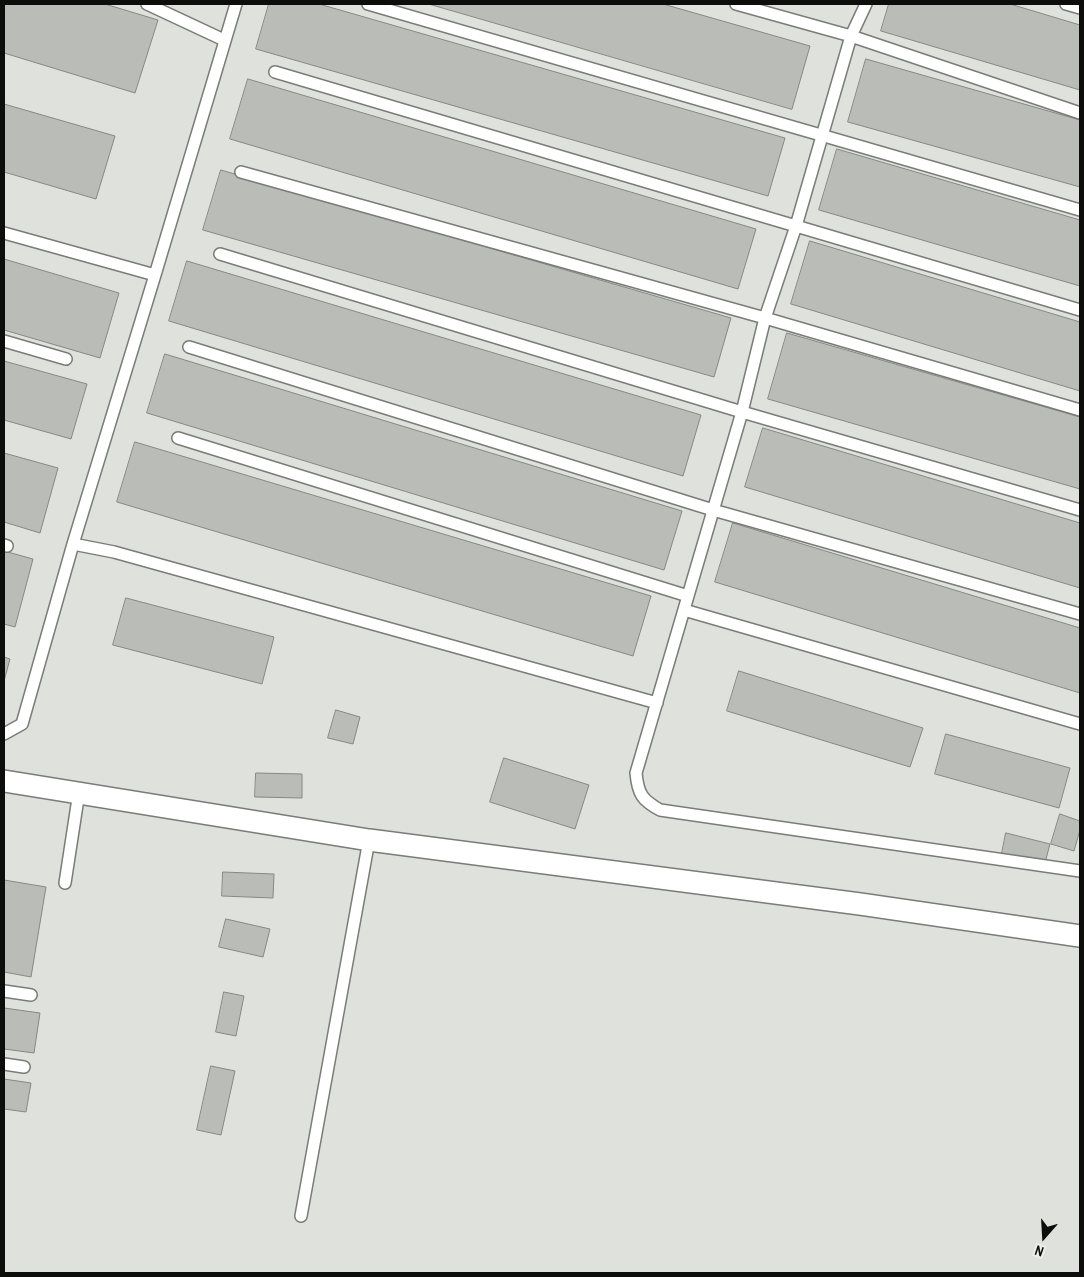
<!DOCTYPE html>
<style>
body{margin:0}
#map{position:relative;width:1084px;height:1277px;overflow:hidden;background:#dfe1dc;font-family:"Archivo Narrow",sans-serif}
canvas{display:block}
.frame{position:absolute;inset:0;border:5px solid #0d0d0c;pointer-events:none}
.north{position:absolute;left:1019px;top:1212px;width:50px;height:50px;-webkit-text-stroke:4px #ecefe9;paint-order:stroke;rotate:199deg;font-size:14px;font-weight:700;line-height:20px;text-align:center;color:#0d0d0c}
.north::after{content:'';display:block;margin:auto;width:18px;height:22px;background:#0d0d0c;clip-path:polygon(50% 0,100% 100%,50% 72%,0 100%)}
</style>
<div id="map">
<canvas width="1084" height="1277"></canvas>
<div class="frame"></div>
<div class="north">N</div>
</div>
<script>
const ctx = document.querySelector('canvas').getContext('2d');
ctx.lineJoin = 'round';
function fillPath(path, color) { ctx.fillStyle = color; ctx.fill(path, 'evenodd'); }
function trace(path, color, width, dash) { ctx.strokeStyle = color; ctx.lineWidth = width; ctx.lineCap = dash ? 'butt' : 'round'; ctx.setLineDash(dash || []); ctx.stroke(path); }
const building = new Path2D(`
 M4 4H105L158 20 135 93 4 53Z
 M269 4H319L785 138 768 196 256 49Z
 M429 4H663L810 46 792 109Z
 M889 4H1010L1080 25V90L881 31Z
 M866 59 1080 120V187L848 122Z
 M248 79 756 229 738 289 230 139Z
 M4 104 115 136 96 199 4 172Z
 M837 149 1080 220V286L819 210Z
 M221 170 731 318 714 377 203 230Z
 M810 241 1080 322V391L791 304Z
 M4 259 119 293 100 358 4 330Z
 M187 261 701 415 683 476 169 321Z
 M787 333 1080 417V489L768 399Z
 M165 354 682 511 664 570 147 413Z
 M4 361 87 384 71 439 4 420Z
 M763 428 1080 523V588L745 487Z
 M135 442 651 596 633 656 117 502Z
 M4 453 58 468 40 533 4 522Z
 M733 523 1080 628V693L715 582Z
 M4 551 33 559 15 627 4 624Z
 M126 598 274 637 262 684 113 645Z
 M4 657 10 659 4 681Z
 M739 671 923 728 910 767 727 711Z
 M336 710 360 717 353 744 328 738Z
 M946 734 1070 768 1059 808 935 774Z
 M504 758 589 785 575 829 490 802Z
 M256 773 302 774V798L255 797Z
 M1060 814 1080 821V830L1074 851 1051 844Z
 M1006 833 1050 844 1045 863 1002 853Z
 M223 872 274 874 273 898 222 896Z
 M4 880 46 887 31 977 4 972Z
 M226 919 270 929 263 957 219 947Z
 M224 992 244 996 236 1036 216 1032Z
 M4 1008 40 1013 34 1053 4 1049Z
 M211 1066 235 1071 221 1135 197 1130Z
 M4 1079 31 1083 26 1112 4 1109Z`);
fillPath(building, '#babcb7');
trace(building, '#868883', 1);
const service = new Path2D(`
 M147 4 224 40
 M236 4 155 275 73 544 114 552 657 703
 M368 4 1080 210
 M736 4 851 36 1080 113
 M866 4 851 36 796 226 765 318 742 412 636 773C638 794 642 800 660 810L1080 871
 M1066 4 1080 8
 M275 72 1080 310
 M241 172 765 318 1080 410
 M4 233 155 275
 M220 254 742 412 1080 510
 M4 341 66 359
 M189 347 713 510 1080 614
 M178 438 688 596
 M4 545 7 546
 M684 610 1080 724
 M4 734 22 724 73 544
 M65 883 79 792
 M4 991 31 995
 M4 1064 24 1067
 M301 1216 369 840`);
const minor = new Path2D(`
 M4 781 369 840 860 904 1080 936`);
trace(service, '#7a7c77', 14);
trace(minor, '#7a7c77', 24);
trace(service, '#fff', 11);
trace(minor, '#fff', 21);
</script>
